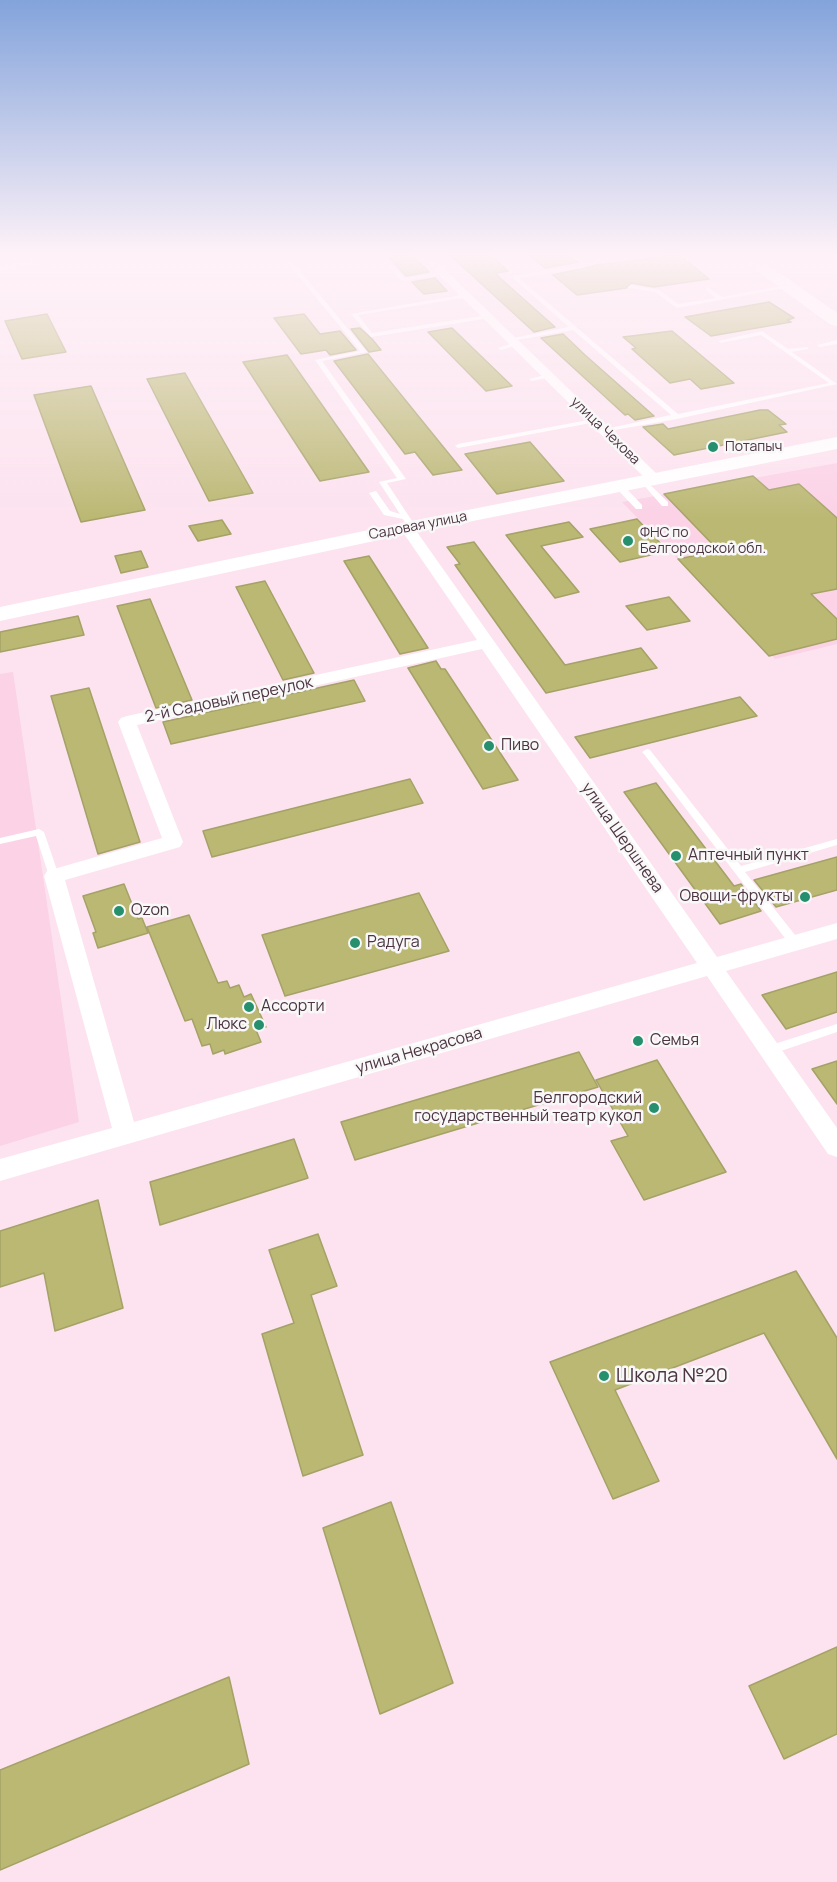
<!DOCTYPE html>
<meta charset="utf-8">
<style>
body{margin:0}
canvas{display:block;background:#fce3ef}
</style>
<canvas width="837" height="1882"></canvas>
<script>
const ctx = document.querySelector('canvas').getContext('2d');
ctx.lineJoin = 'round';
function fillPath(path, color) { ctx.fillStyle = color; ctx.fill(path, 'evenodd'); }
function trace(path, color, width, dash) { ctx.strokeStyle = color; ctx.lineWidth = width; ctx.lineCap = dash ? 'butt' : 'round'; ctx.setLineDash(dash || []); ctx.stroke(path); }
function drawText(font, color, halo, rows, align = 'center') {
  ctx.font = font + ' Manrope,sans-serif'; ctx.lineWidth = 5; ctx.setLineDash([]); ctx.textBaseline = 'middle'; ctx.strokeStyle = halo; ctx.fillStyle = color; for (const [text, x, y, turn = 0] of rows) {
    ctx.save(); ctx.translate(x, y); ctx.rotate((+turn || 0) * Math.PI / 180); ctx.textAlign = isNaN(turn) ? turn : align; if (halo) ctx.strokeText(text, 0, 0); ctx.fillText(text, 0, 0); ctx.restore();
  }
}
fillPath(new Path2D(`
 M837 463V644L775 659 622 502Z
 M13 672 79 1122 0 1146V674Z`), '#fbd2e6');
const building = new Path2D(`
 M388 256H413L429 272 406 276Z
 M451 256H492L508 271 496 273 500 278 555 327 534 332Z
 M530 256H567L578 262 545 268Z
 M670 256H681L709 279 654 287 631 283 626 288 577 295 553 275 597 265Z
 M435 278 447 291 424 294 412 282Z
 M769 302 794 318 787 320 791 322 711 336 685 317Z
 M47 314 66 352 22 359 5 321Z
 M304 314 320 334 340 331 356 350 330 355 326 350 301 354 274 318Z
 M360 328 372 339 381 350 369 352 351 329Z
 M452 328 512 386 486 391 428 332Z
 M672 331 734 383 701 389 690 379 670 383 632 349 636 348 623 337Z
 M563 334 585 355 654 416 635 420 628 414 625 415 541 338Z
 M368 354 462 470 433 475 415 452 405 454 334 361Z
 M287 355 369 472 320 481 243 362Z
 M185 373 253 493 209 501 147 379Z
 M91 386 145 510 81 522 34 395Z
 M760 410H768L786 424 779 425 787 432 674 455 643 427 663 424 668 429Z
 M530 442 564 481 497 494 465 454Z
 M753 476 769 490 799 484 837 518V589L811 594 837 619V639L769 656 678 559 719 551 664 494Z
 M637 519 668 551 620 562 590 529Z
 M222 520 231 534 198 541 189 526Z
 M569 522 583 537 541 546 579 592 555 598 506 535Z
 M474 542 565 665 641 648 657 668 546 693 455 565 460 564 447 547Z
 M141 551 148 567 121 573 115 556Z
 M369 556 428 648 400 654 344 561Z
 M265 581 314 673 283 680 236 587Z
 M669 597 690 621 647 630 626 606Z
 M150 599 192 700 156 708 117 606Z
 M78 616 84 635 0 652V632Z
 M436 661 441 669H445L518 780 483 789 408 668Z
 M354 680 365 701 171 744 163 722Z
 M89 688 140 842 98 854 51 696Z
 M740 697 757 716 590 758 575 737Z
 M410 779 423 803 212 857 203 831Z
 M656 783 734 886 741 884 761 911 720 924 624 792Z
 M837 857V890L776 907 754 880Z
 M124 884 138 919 142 918 148 933 98 948 93 933 96 932 83 896Z
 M419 893 449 951 285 996 262 935Z
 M189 915 218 983 227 981 230 988 239 985 244 997 251 994 266 1027 256 1030 261 1042 225 1054 224 1050 213 1054 210 1044 202 1046 192 1019 185 1021 147 927Z
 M837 972V1012L786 1029 762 995Z
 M579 1052 598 1087 355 1160 341 1122Z
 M657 1060 726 1172 644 1200 611 1141 628 1136 596 1080Z
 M837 1061V1104L812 1069Z
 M294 1139 308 1178 160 1225 150 1182Z
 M98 1200 123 1308 55 1331 44 1273 0 1287V1231Z
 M318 1234 337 1286 311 1295 363 1455 303 1476 262 1334 294 1323 269 1250Z
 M796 1271 837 1338V1459L764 1333 615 1390 659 1481 613 1499 550 1362Z
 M391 1502 453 1683 380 1714 323 1528Z
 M837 1647V1734L784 1759 749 1686Z
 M229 1677 249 1764 0 1870V1770Z`);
fillPath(building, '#bbb873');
trace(building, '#a4a267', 1.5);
fillPath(new Path2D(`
 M282 256H288L367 352 322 361 406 479 387 483 416 527 415 529H409L403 519 384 515 369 493 376 491 390 511 400 514 379 482 397 478 315 360 360 351Z
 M378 256H384L405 278 444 272 447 274 402 281Z
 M610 256H618L583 268 519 278 678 414 829 383 761 335 721 343 718 341 762 331 788 349 808 347V349L792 352 837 384 677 419 603 432V430L605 429 671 415 573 330 511 341 508 339 569 327 513 278V276L582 264Z
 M631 285 659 290 678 304 716 298 706 290V288L708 287 722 297 787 285 790 287 677 308 655 292 629 288 628 287Z
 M467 294 470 296 469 297 358 315 372 333 488 315 490 316V318L371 337 351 314Z
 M837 340V344L820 347 817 345Z
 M516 342 518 343V345L501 350 498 348Z
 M549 374 551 375V377L532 381 529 379Z
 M594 419 596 420V422L458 448 455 446 458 444Z
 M642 481H646L668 502V506H662L642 483Z
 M617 485H623L642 505V509H636L617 489Z
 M647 749 650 750 741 866 837 839V845L745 872 799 940 800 943 799 946H791L644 754 642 752Z
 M39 829 44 832 59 876 58 879 54 880 49 876 36 836 0 844V838Z
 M837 1024V1032L769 1055 765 1053 763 1050 765 1047Z`), '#fff');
fillPath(new Path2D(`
 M58 256H84L79 259 0 271V265Z
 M420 256H431L660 477 662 480 660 483H650Z
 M741 256H758L774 262 769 265Z
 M407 524 412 525 717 957 837 923V939L726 971 837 1128V1157L828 1154 707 976 0 1181V1159L112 1128 44 876 47 871 162 838 118 722 121 718 127 716 477 640 400 528ZM482 649 697 963 134 1122 65 880 180 847 183 842 137 725Z`), '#fff');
fillPath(new Path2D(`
 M740 256H756L837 313V326L831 325 744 262Z
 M837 437V449L407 534 0 621V607L407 522Z`), '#fff');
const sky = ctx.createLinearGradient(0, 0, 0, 519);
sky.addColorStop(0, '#83a3db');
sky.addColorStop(0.49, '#fef2f8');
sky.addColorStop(1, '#fef2f800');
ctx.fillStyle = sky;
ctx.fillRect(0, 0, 837, 519);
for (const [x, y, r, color] of [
 [713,447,6,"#268f6d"],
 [628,541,6,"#268f6d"],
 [489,746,6,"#268f6d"],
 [676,856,6,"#268f6d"],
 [805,897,6,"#268f6d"],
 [119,911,6,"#268f6d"],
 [355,943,6,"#268f6d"],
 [249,1007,6,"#268f6d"],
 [259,1025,6,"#268f6d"],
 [638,1041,6,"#268f6d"],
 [654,1108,6,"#268f6d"],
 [604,1376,6,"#268f6d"]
]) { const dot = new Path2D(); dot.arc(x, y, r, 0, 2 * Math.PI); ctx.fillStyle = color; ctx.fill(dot); trace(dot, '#f8f8f8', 2); }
drawText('14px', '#4c3441', '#f8f8f8', [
 ["улица Чехова",605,431,44],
 ["Садовая улица",418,526,-11]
]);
drawText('14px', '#4c3441', '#f8f8f8', [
 ["Потапыч",725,447],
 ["ФНС по",640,533],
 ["Белгородской обл.",640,549]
], 'left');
drawText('16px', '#4c3441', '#f8f8f8', [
 ["2-й Садовый переулок",229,700,-12],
 ["улица Шершнева",622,838,55],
 ["улица Некрасова",419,1051,-16]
]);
drawText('16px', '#4c3441', '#f8f8f8', [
 ["Пиво",501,746],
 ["Аптечный пункт",688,856],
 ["Овощи-фрукты",793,897,"right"],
 ["Ozon",131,911],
 ["Радуга",367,943],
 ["Ассорти",261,1007],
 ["Люкс",247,1025,"right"],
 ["Семья",650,1041],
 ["Белгородский",642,1099,"right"],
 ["государственный театр кукол",642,1117,"right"]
], 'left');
drawText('20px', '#4c3441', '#f8f8f8', [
 ["Школа №20",616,1376]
], 'left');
</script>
